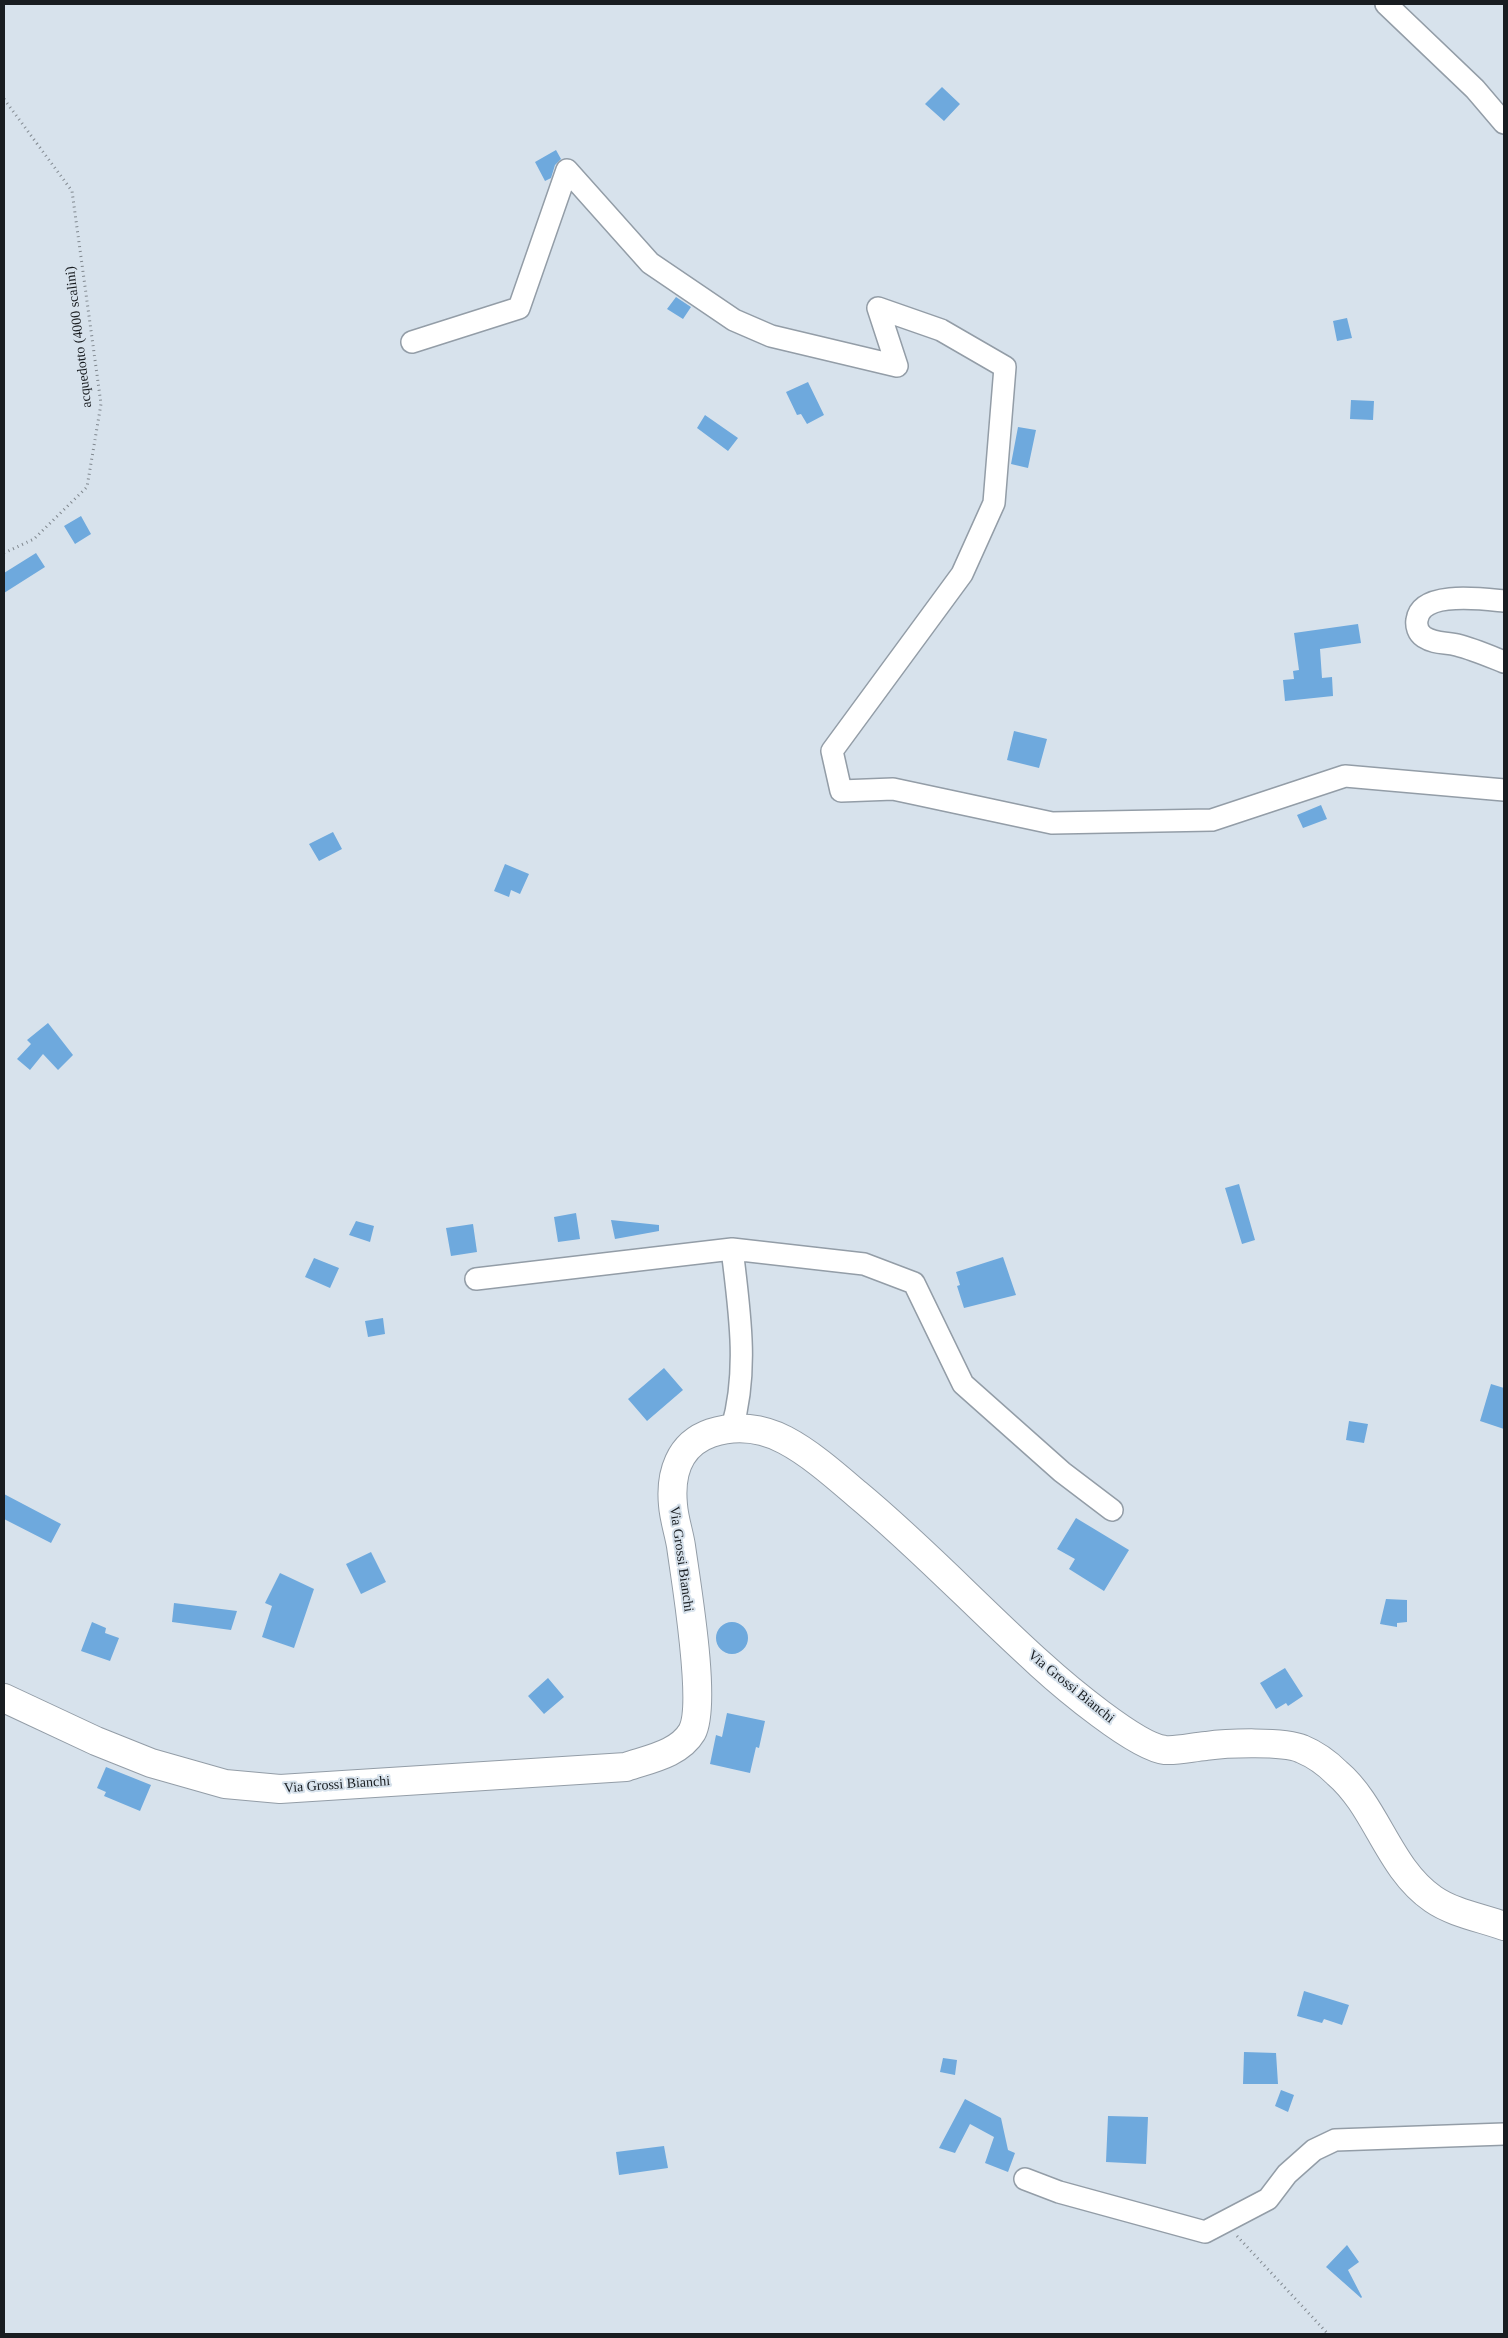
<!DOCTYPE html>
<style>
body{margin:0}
#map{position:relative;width:1508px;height:2338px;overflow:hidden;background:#d7e2ec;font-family:"Times New Roman",serif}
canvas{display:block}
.frame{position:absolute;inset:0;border:5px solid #191d21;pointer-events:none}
</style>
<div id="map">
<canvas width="1508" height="2338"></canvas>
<div class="frame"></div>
</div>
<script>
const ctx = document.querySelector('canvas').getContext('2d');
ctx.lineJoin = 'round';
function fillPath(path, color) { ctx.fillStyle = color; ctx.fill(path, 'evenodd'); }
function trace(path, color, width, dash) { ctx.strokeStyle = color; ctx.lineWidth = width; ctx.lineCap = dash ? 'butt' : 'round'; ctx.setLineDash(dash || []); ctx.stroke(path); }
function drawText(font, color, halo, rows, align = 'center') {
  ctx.font = font + ' "Times New Roman",serif'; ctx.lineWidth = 4; ctx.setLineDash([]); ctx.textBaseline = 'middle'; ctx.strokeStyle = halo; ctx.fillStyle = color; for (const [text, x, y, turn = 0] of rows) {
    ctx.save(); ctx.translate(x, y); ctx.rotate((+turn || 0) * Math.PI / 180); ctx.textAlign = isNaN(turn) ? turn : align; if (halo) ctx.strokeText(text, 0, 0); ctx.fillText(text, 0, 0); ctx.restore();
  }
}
fillPath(new Path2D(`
 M942 87 960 104 944 121 925 104Z
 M556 150 561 159 555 165 551 178 545 181 535 162Z
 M676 297 691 307 683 319 667 309Z
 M1347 318 1352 338 1337 341 1333 321Z
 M808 382 824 415 807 424 801 414 797 415 786 392Z
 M1351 400 1374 401 1373 420 1350 419Z
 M705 415 738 438 728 451 697 428Z
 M1018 427 1036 430 1028 468 1011 464Z
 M81 516 91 534 75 544 64 526Z
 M36 553 45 567 4 593V573Z
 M1358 624 1361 643 1320 649 1322 678 1332 677 1333 696 1285 701 1283 680 1294 679 1293 671 1299 670 1294 633Z
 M1014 731 1047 739 1039 768 1007 760Z
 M1321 805 1327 819 1303 828 1297 815Z
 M333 832 342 849 319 861 309 844Z
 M505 864 529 874 520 894 511 890 509 897 494 891Z
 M48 1023 73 1055 58 1070 43 1054 30 1070 17 1059 31 1044 27 1040Z
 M1239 1184 1255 1240 1242 1244 1225 1188Z
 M576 1213 580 1239 558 1242 554 1217Z
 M611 1220 659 1225V1231L615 1239Z
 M356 1221 374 1226 370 1242 349 1235Z
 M473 1224 477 1252 451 1256 446 1228Z
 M1003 1257 1016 1295 964 1308 957 1286 960 1285 956 1272Z
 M314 1258 339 1268 330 1288 305 1277Z
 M383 1318 385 1334 368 1337 365 1321Z
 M664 1368 683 1390 647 1421 628 1399Z
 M1491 1384 1504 1388V1429L1480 1421Z
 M1349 1421 1368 1424 1364 1443 1346 1440Z
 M4 1494 61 1524 51 1543 4 1519Z
 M1076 1518 1129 1550 1104 1591 1069 1569 1075 1559 1057 1549Z
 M371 1552 386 1582 361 1594 346 1564Z
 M280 1573 314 1589 294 1648 262 1637 272 1606 265 1603Z
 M1386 1599 1407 1600V1622L1397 1623V1627L1380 1624Z
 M174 1603 237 1611 231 1630 172 1622Z
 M92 1622 106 1628 105 1633 119 1638 110 1661 81 1651Z
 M716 1638a16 16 0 1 1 32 0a16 16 0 1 1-32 0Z
 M1285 1668 1303 1696 1288 1706 1286 1703 1276 1709 1260 1683Z
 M548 1678 564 1697 544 1714 528 1696Z
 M727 1713 765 1721 759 1748 756 1747 750 1773 710 1764 716 1735 722 1737Z
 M106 1767 151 1785 140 1811 104 1796 106 1792 97 1788Z
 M1304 1991 1349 2005 1342 2025 1324 2019 1322 2023 1297 2016Z
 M1244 2052 1276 2053 1278 2084H1243Z
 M943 2058 957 2060 955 2075 940 2072Z
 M1281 2090 1294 2095 1288 2112 1275 2106Z
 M965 2099 1001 2118 1008 2150 1015 2153 1008 2172 985 2163 994 2137 970 2124 955 2153 939 2148Z
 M1108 2116 1148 2117 1146 2164 1106 2162Z
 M664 2146 668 2168 619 2175 616 2152Z
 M1347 2245 1359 2262 1348 2270 1362 2297 1361 2298 1326 2267Z`), '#6ea9dd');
const minor = new Path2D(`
 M1386 4 1475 89 1504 123
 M412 342 519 308 567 170 650 263 734 320 771 336 897 366 878 308 941 330 1005 367 994 503 962 574 832 751 841 791 893 789 1052 823 1212 820 1345 776 1504 790
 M1504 601C1483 599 1421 590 1417 620 1416 626 1418 633 1424 637 1435 644 1445 642 1457 645 1473 649 1489 656 1504 662
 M732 1249 864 1264 914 1283 963 1384 1062 1472 1112 1510
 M476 1279 732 1249C739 1308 749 1370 732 1428
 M1025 2179 1059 2192 1205 2232 1268 2199 1287 2174 1314 2150 1335 2140 1504 2134`);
const major = new Path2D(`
 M4 1698 96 1741 151 1763 225 1784 280 1789 626 1767C649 1759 679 1754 692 1732 707 1704 686 1583 681 1546 679 1533 674 1519 673 1505 670 1474 679 1444 711 1433 736 1425 762 1428 785 1440 810 1453 836 1476 857 1494 921 1547 978 1608 1040 1664 1063 1685 1136 1747 1165 1750 1178 1751 1193 1747 1206 1746 1227 1743 1284 1741 1302 1749 1314 1754 1328 1764 1337 1773 1377 1807 1388 1868 1433 1899 1453 1913 1482 1918 1504 1926`);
trace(minor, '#939da7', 24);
trace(major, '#939da7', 30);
trace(new Path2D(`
 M4 99 72 191 101 404 87 487 34 539 4 553
 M1237 2236 1328 2334`), '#80888f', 3, [1, 4]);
trace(minor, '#fff', 21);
trace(major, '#fff', 28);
drawText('14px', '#191d21', '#d7e2ec', [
 ["acquedotto (4000 scalini)",79,337,-97],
 ["Via Grossi Bianchi",681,1559,82],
 ["Via Grossi Bianchi",1071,1687,39],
 ["Via Grossi Bianchi",337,1785,-4]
]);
</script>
